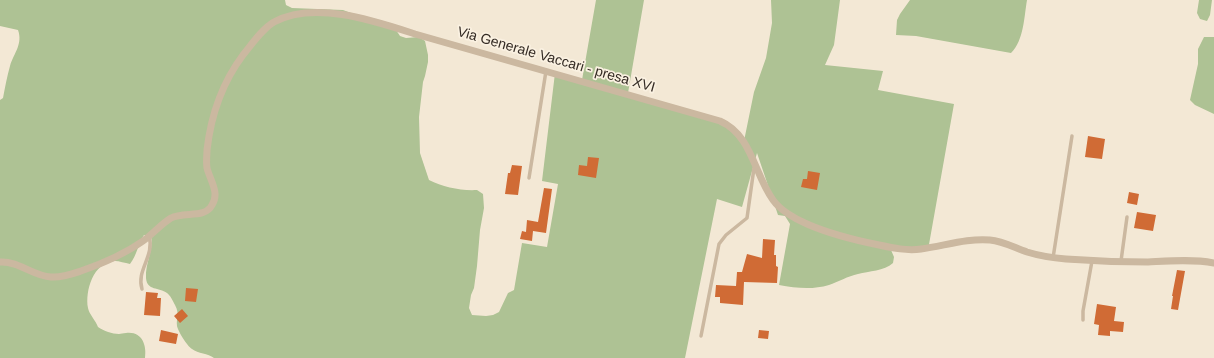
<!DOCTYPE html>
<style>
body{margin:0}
canvas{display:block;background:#f3e8d5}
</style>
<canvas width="1214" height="358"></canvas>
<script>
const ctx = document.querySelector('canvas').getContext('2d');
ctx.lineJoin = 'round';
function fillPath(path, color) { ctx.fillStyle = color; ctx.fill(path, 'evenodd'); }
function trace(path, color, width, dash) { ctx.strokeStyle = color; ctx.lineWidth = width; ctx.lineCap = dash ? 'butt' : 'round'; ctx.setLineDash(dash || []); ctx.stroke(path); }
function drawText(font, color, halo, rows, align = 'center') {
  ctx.font = font + ' Helvetica,sans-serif'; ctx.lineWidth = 3.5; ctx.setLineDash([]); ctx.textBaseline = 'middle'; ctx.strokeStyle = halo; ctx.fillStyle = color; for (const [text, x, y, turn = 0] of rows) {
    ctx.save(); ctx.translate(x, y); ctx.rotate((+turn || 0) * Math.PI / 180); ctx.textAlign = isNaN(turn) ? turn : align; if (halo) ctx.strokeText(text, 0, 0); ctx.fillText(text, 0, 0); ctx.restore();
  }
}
fillPath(new Path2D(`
 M0 0H285L286 5 292 8 343 10 396 30 400 36 406 38 419 37 425 41 428 55V62L425 76 423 82 419 117 420 153 429 180C443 187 461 191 477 190L483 194 484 208 480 230 477 266 474 288 471 295 469 308 472 315 486 316 493 315 499 312 508 293 514 290 522 243 547 247 558 184 542 181 555 73 582 80 596 0H644L628 93 725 120 744 141 754 92 766 58 772 23 771 0H840L834 45 825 65 883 71 878 90 954 104 928 250H891L894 257 893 263C884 271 869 271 858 274 848 276 838 282 829 285 812 290 796 288 779 285L790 224 785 216 778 215 757 153 742 207 717 199 685 358H214C208 353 198 354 192 349 187 346 178 331 177 326 176 318 180 314 175 305 173 301 170 295 167 293 159 287 147 291 146 278 145 263 154 250 151 235H144C138 244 137 255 130 264 125 263 119 261 115 261 93 262 85 291 88 308 89 314 96 321 98 327 104 331 112 334 119 334 121 334 123 333 126 333 142 331 147 345 145 358H0V100L3 98C5 87 7 77 10 66 14 53 23 44 18 30L0 26Z
 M910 0H1027C1024 17 1024 40 1011 53L916 36 896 35 897 20 900 14Z
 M1199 0H1212L1210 15 1207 21 1200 19 1197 13Z
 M1204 37H1214V114L1195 105 1190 100 1198 64V49Z`), '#aec294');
fillPath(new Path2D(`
 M1088 136 1105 139 1102 159 1085 157Z
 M588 157 599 158 596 178 578 175 579 165 587 166Z
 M512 165 522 166 518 195 505 194 508 173H510Z
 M808 171 820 173 817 190 801 187 803 179H807Z
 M544 188 552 189 546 233 533 231 532 241 520 239 522 231 526 232 527 220 538 222Z
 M1129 192 1139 194 1137 205 1127 203Z
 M1137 212 1156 215 1153 231 1134 228Z
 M763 239 775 240 774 255H776V266L778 267 777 283 744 282 743 305 720 303V297H715L716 285 736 286 737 272H742L747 254 762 258Z
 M1177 270 1185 271 1178 310 1171 309 1173 296H1172Z
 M186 288 198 289 196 302 185 301Z
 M146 292 158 293 157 298H161L160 316 144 315Z
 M1097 304 1116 307 1114 321 1124 322 1123 332 1110 331V336L1098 335 1099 325 1094 324Z
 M182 309 188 316 180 323 174 316Z
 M161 330 178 334 176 344 159 341Z
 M759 330 769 331 768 339 758 338Z`), '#d06b35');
trace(new Path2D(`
 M529 178 546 71
 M1053 258 1072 136
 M1121 261 1127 217
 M142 289C136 270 155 256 149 236
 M1083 320V311L1092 261
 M701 336 719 244 726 235 747 218 754 168`), '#cbb8a0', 3.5);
trace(new Path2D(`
 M0 262C19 261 33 276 51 277 61 278 72 274 81 271 104 263 123 255 143 241 153 234 161 224 171 218 184 211 205 219 212 205 220 193 210 180 207 168 206 162 207 155 207 150 211 115 222 83 243 55 252 44 262 29 274 22 314 0 375 21 415 34L720 121C752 135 754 174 773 200 780 210 795 219 807 224 830 234 854 240 879 245 893 248 907 251 921 249 944 246 967 238 990 240 1003 241 1015 248 1027 252 1040 256 1053 258 1066 259 1093 261 1120 262 1148 262 1169 261 1193 259 1214 263`), '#cbb8a0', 7);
drawText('14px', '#342b24', '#faf1e1', [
 ["Via Generale Vaccari - presa XVI",556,60,16]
]);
</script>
